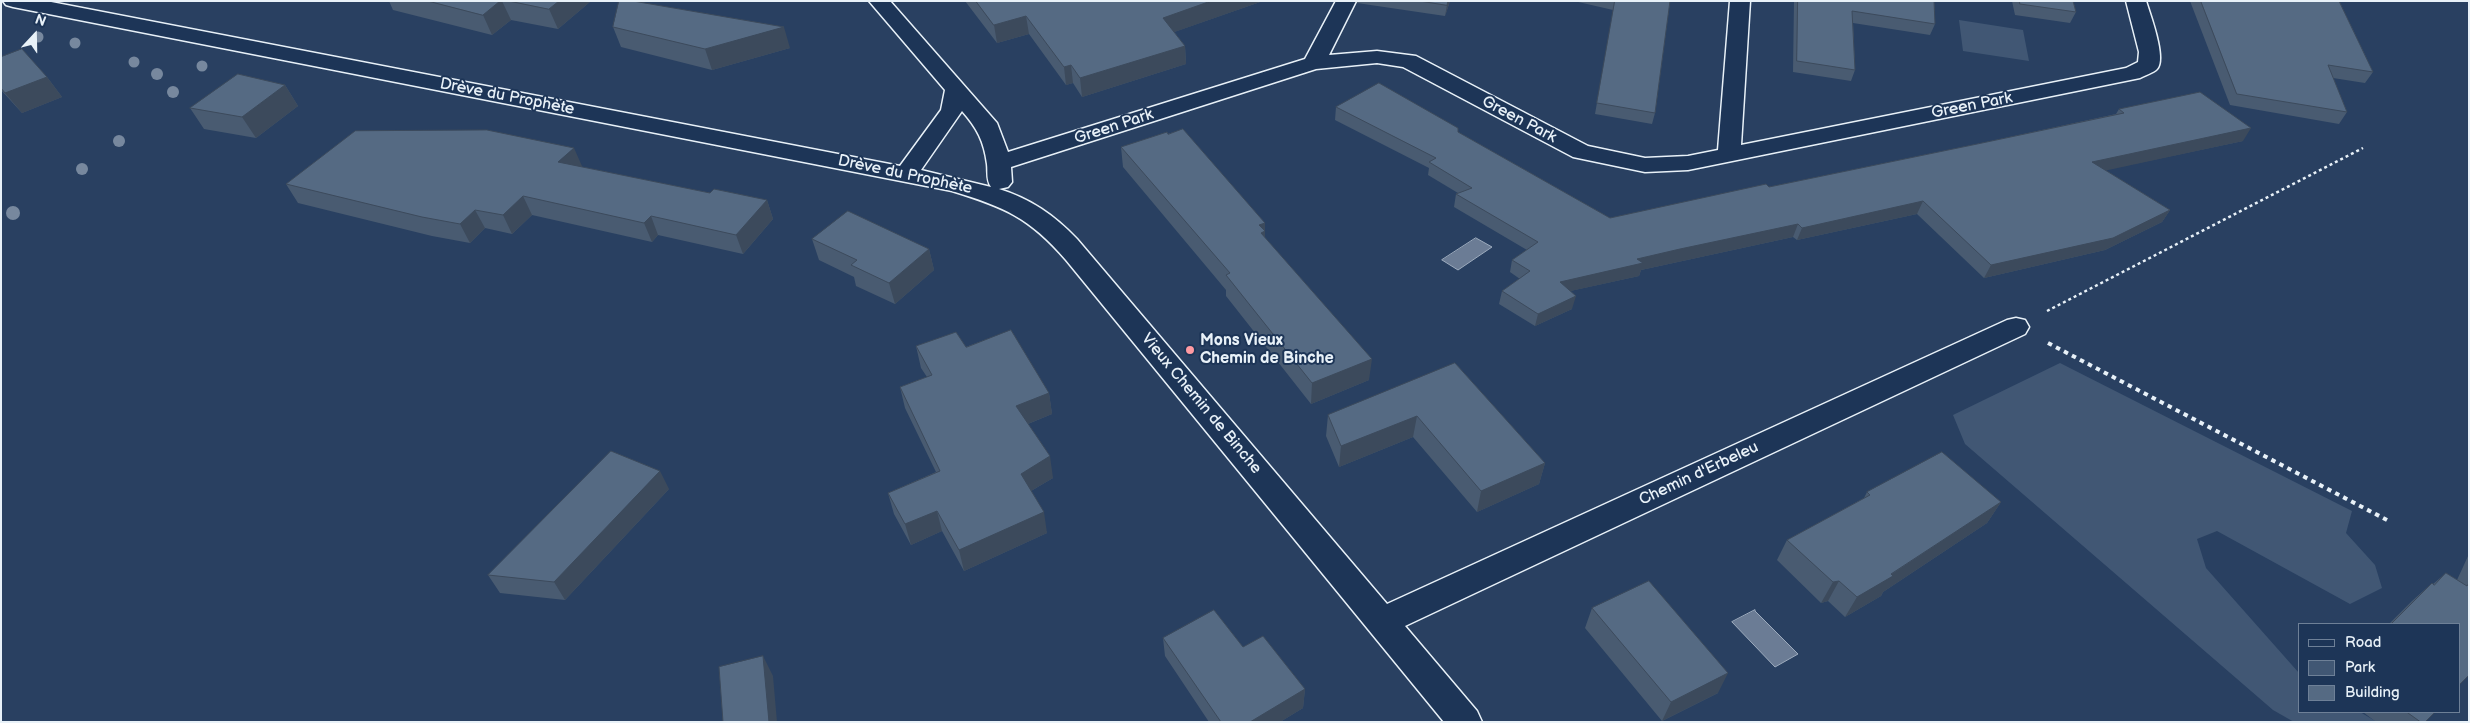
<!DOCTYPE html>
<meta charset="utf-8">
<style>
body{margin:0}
#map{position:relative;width:2470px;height:723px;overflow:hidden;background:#294061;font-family:"Balsamiq Sans",sans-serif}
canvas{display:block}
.frame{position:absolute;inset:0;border:2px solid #e8f1f8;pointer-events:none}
.legend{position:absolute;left:2298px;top:623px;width:162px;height:90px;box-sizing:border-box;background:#1d3557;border:1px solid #6e8097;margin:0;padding:6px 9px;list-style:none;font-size:15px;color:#e8f1f8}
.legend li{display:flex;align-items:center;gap:10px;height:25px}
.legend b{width:25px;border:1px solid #6e8097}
.north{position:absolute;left:10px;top:10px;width:50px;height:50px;-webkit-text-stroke:4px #1d3557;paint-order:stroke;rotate:21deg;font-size:14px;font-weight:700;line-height:20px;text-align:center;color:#e8f1f8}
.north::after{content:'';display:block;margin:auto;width:18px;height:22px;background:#e8f1f8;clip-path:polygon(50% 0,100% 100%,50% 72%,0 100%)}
</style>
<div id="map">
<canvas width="2470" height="723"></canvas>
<div class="frame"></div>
<ul class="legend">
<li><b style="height:6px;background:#1d3557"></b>Road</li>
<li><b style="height:14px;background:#415774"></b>Park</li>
<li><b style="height:14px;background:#556a83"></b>Building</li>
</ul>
<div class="north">N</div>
</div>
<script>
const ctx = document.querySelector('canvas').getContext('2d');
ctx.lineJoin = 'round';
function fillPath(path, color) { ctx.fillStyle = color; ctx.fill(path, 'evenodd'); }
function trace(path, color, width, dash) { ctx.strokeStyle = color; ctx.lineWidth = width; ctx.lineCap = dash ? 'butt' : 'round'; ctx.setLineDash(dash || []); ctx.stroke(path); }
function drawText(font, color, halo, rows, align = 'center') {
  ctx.font = font + ' "Balsamiq Sans",sans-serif'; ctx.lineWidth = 4; ctx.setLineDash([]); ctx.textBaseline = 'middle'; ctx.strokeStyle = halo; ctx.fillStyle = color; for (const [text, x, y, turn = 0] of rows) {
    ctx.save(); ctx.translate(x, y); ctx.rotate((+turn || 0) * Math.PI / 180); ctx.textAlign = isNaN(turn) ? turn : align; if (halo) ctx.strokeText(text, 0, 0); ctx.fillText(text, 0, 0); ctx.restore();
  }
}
fillPath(new Path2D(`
 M1959 20 2023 30 2029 61 1963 51Z
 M2060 363 2352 511 2346 533 2375 565 2382 588 2350 604 2217 531 2197 539 2206 568 2299 673V712H2360L2377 722H2294L2273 710 1965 444 1953 415Z`), '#415774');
const water = new Path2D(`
 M1476 238 1492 247 1458 270 1442 260Z
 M1755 610V611L1798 654 1775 667 1732 622Z`);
fillPath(water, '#6b7c95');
trace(water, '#9dabbd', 1);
const street = new Path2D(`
 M3 1H46L900 166 941 110 945 90 869 1H890L997 123 1008 152 1305 59 1336 1H1356L1329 55 1377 51 1416 56 1588 146 1645 158 1688 156 1718 150 1730 1H1750L1741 145 2126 68 2138 62 2139 52 2126 1H2146C2150 14 2167 59 2157 69 2153 73 2145 75 2140 78L1688 170 1645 172 1573 157 1403 67 1377 63 1316 69 1011 167 1012 182 1008 187 999 189C1031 199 1054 215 1077 239L1387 604 2007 320 2016 318 2025 320 2029 327 2025 334 1405 626 1477 711 1482 722H1444L1066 260C1029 217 1004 207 952 191L13 7 6 5ZM962 111C977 128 984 141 987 164 988 172 986 180 991 187L921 170Z`);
trace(street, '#e8f1f8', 3);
trace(new Path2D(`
 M2047 311 2363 148`), '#e8f1f8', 2.5, [3, 3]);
trace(new Path2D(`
 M2048 343 2387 520`), '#e8f1f8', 4, [4.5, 4.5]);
fillPath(street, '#1d3557');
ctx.fillStyle = '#77889e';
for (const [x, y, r] of [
 [38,37,5.5],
 [75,43,5.5],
 [134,62,5.5],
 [202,66,5.5],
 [157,74,6],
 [173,92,6],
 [119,141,6],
 [82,169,6],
 [13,213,7]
]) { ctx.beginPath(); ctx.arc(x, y, r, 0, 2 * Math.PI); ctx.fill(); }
fillPath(new Path2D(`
 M389 1H591L558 29 511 20 492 35 393 10Z
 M965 1H1263L1174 32 1185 46 1186 64 1082 97 1073 83 1066 85 1029 34 997 43Z
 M1357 1H1450L1445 16 1357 3Z
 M1574 1H1670L1655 113 1652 124 1595 114 1613 10Z
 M1794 1H1934L1935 24 1930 35 1853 23 1855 70 1851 81 1793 72Z
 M2012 1H2073L2076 12 2070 23 2015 15Z
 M2190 1H2339L2373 72 2365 83 2333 78 2347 112 2339 124 2230 105Z
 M613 27 790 48 712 70 621 47Z
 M1 57 47 77 62 97 22 113 1 90Z
 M285 85 298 106 256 138 204 129 190 108Z
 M1336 107 1458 132 1610 218 1769 187 1982 143 2116 114 2119 109 2243 141 2105 170 2170 210 2162 222 2105 250 1984 278 1917 214 1797 240 1793 237 1641 270 1639 276 1570 291 1572 309 1535 326 1499 304 1502 291 1520 279 1510 272 1512 260 1527 250 1454 207 1456 194 1458 193 1428 175 1429 168 1335 120Z
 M1121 147 1265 223V238L1369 380 1311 404 1226 296V290L1123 167Z
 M582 166 581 167 710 193 767 200 773 219 743 254 658 235 652 242 532 215 512 234 485 228 470 243 432 236 298 203 286 184Z
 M812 239 929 249 934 270 895 304 856 286 854 277 819 260Z
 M916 346 966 347 1049 393 1052 414 1028 424 1053 478 1031 491 1047 533 964 571 942 531 911 545 894 514 888 493 936 472 905 408 900 387 927 377 921 368Z
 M1455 363 1545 463 1539 484 1477 512 1413 437 1339 467 1326 436 1328 415Z
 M669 489 565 600 500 593 488 575Z
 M1867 492 2001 502 1987 523 1883 592 1881 596 1845 617 1828 601 1821 603 1777 560 1787 540 1864 498Z
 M2469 554V675L2459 624H2389L2412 601 2432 583 2433 584 2446 573 2457 580Z
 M1592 608 1718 693 1662 721 1585 628Z
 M1163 638 1243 647 1305 689 1303 708 1280 722H1209L1165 656Z
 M2363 712H2435L2425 722H2376Z`), '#495b71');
fillPath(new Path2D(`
 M500 1H502L511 20 492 35 483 15Z
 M559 1H591L558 29 549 9Z
 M1211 1H1263L1163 36V18Z
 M1448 1H1450L1445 16 1447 5Z
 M1026 16 1029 34 997 43 994 25Z
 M784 27 790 48 712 70 705 49Z
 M1185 46 1186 64 1082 97 1080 78Z
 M1071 65 1073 83 1066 85 1064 67Z
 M47 77 62 97 22 113 5 93Z
 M285 85 298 106 256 138 242 117Z
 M2251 128 2243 141 2085 175 2092 162Z
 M574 148 582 166 567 181 558 162Z
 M523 196 532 215 512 234 503 215Z
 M767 200 773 219 743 254 736 235Z
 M1923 201 1917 214 1797 240 1802 228Z
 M475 210 485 228 470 243 460 224Z
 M2170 210 2162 222 2105 250 1984 278 1991 265Z
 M651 216 658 235 652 242 644 223Z
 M1265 223V244L1259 225Z
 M1798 224 1793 237 1641 270 1639 276 1557 294 1560 282 1637 259 1680 249Z
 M929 249 934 270 895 304 889 283Z
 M1576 296 1572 309 1535 326 1538 314Z
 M1372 359 1369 380 1311 404 1312 383Z
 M1049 393 1052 414 1020 427 1016 406Z
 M1417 416 1413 437 1339 467 1341 446Z
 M1050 456 1053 478 1024 495 1021 474Z
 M1545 463 1539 484 1477 512 1481 491Z
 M660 471 669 489 565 600 554 582Z
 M2001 502 1987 523 1883 592 1881 596 1845 617 1857 597Z
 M937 511 942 531 911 545 905 524Z
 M1044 512 1047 533 964 571 959 550Z
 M1839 581 1828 601 1821 603 1833 582Z
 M763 656 773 676 777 722H769Z
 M1728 673 1718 693 1662 721 1671 702Z
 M1305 689 1303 708 1280 722H1250Z`), '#3c4a5c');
const building = new Path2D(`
 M428 1H500L483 15Z
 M509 1H559L549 9Z
 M619 1H633L784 27 705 49 613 27Z
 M976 1H1211L1163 18 1185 46 1080 78 1071 65 1064 67 1026 16 994 25Z
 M1420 1H1448L1447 5Z
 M1615 1H1670L1655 113 1597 103Z
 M1798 1H1934L1935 24 1852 11 1855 70 1797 61Z
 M2020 1H2073L2076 12 2020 4Z
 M2201 1H2339L2373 72 2328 65 2347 112 2237 94Z
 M22 49 47 77 5 93 1 88V57Z
 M238 74 285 85 242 117 190 108Z
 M1379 83 1458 128V132L1610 218 1766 184 1769 187 1982 143 2124 113 2119 109 2200 92 2251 128 2092 162 2170 210 2113 238 1991 265 1923 201 1802 228 1798 224 1680 249 1637 259 1643 263 1560 282 1576 296 1538 314 1502 291 1530 271 1512 260 1538 242 1456 194 1472 188 1429 162 1436 158 1336 107Z
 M1183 129 1265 223 1259 225 1265 231 1261 233 1372 359 1312 383 1226 275 1230 273 1121 147 1167 132 1168 134Z
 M487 130 574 148 558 162 710 193 714 189 767 200 736 235 651 216 644 223 523 196 503 215 475 210 460 224 422 217 286 184 355 131Z
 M848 211 929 249 889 283 851 265 857 260 812 239Z
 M1011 330 1049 393 1016 406 1050 456 1021 474 1044 512 959 550 937 511 905 524 888 493 940 471 900 387 932 375 916 346 956 332 966 347Z
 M1455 363 1545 463 1481 491 1417 416 1341 446 1328 415Z
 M611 451 660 471 554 582 488 575Z
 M1942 452 2001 502 1891 574 1893 576 1857 597 1839 581 1833 582 1787 540 1870 495 1867 492Z
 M2446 573 2467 586 2469 583V675L2459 685V624H2391L2432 583 2434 585Z
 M1649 581 1728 673 1671 702 1592 608Z
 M1214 610 1243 647 1263 636 1305 689 1250 722H1221L1163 638Z
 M763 656 769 722H723L719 667Z
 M2407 712H2435L2425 722H2421Z`);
fillPath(building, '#556a83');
trace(building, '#3c4a5c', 1);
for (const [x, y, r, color] of [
 [1190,350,5,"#ff9aa2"]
]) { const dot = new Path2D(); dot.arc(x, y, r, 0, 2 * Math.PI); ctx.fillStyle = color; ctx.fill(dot); trace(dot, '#1d3557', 2); }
drawText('16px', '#e8f1f8', '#1d3557', [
 ["Drève du Prophète",507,97,11],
 ["Green Park",1972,106,-11],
 ["Green Park",1519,120,28],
 ["Green Park",1114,127,-18],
 ["Drève du Prophète",905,175,12],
 ["Vieux Chemin de Binche",1201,404,50],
 ["Chemin d'Erbeleu",1699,474,-25]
]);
drawText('bold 16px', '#e8f1f8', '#1d3557', [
 ["Mons Vieux",1200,341],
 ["Chemin de Binche",1200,359]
], 'left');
</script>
